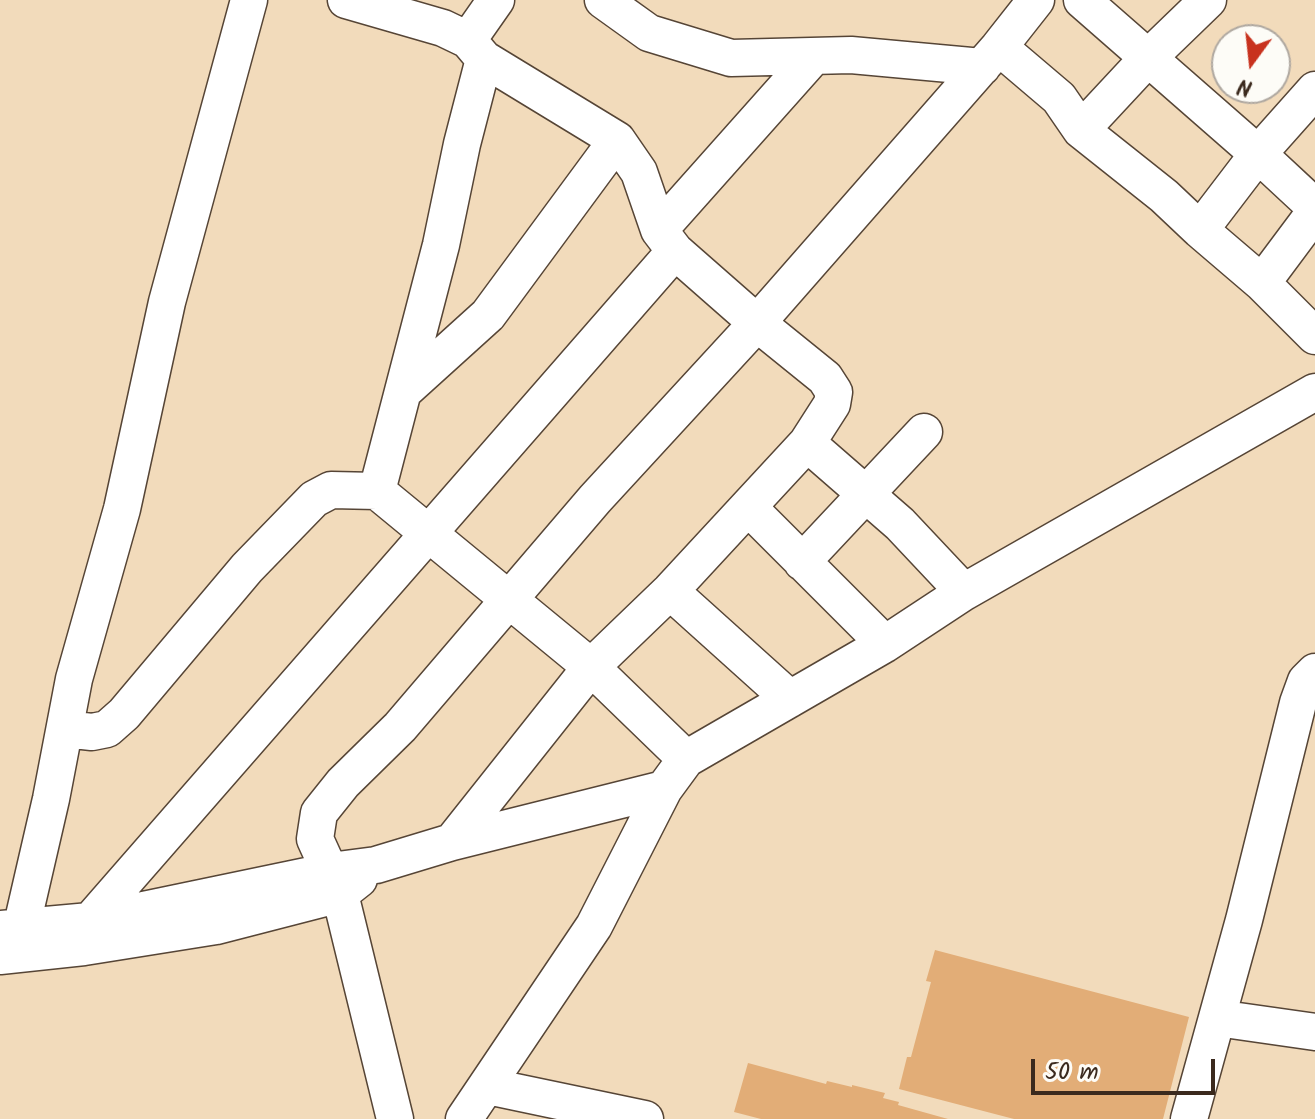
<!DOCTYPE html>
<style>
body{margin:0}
#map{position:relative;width:1315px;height:1119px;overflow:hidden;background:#f2dbbb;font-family:Kalam,sans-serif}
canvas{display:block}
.north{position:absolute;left:1211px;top:24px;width:80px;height:80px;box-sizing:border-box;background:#fdfcf7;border:2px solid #afa8a0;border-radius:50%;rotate:195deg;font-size:22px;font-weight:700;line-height:32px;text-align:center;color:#3b2a1e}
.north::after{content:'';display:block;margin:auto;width:28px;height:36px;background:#c8321e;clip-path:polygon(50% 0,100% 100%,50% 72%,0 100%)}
.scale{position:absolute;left:1031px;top:1059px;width:184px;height:36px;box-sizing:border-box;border:4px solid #3b2a1e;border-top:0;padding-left:10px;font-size:24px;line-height:28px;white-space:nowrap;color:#3b2a1e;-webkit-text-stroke:6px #fdfcf7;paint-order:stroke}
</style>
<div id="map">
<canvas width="1315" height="1119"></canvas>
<div class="north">N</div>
<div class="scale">50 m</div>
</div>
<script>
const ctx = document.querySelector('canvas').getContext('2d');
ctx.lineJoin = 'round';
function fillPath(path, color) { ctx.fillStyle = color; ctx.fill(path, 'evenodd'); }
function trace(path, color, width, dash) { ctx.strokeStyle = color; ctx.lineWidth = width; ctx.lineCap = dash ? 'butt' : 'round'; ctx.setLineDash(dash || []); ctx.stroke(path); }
fillPath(new Path2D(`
 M935 950 1189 1017 1163 1119H1014L899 1089 907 1057H911L931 982 926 981Z
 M748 1063 826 1084 827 1081 852 1087V1085L885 1093 883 1098 899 1102 898 1105 948 1119H761L734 1112Z`), '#e2ad77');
const minor = new Path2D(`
 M346 0 443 28 468 40 484 59
 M603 0 649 33 731 58 851 55 982 67
 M1036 0 999 47 1059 98 1081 130 1148 58 1208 0
 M1082 0 1258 154 1315 207
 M468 40 496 0
 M1081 130 1164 196 1200 230 1262 283 1315 336
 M659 230 813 57
 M1200 230 1258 154 1315 90
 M1262 283 1315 212
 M807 443 900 524 964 592
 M377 491 441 245 462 144 484 59 617 140 488 315 404 391
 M749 508 885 644
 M802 562 924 432
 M670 591 790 699
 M65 729 92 732 107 729 124 714 247 568 314 499 331 490 377 491 591 667 686 759
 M452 842 591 667 670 591 807 443 832 404 834 392 825 378 757 323 675 251 659 230 639 172 617 140
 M90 921 675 251
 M0 929 90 921 330 871 376 865 452 842 664 789 686 759 885 644 964 592 1315 392
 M21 929 51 799 74 679 122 509 167 302 249 0
 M0 956 84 947 216 926 340 894 359 879
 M1217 1018 1315 1032
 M487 1086 645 1119
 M395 1119 340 894 315 839 319 813 343 783 400 727 595 499 757 323 999 47
 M464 1119 594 926 664 789
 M1189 1119 1244 920 1298 703 1306 681 1315 672`);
trace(minor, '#564536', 39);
trace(minor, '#fff', 36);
</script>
